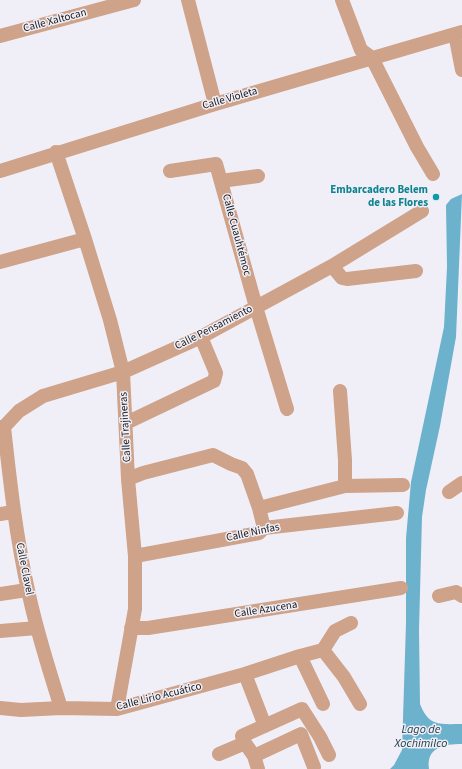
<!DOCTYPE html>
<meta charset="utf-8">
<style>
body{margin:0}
canvas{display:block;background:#f0eff7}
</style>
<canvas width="462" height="769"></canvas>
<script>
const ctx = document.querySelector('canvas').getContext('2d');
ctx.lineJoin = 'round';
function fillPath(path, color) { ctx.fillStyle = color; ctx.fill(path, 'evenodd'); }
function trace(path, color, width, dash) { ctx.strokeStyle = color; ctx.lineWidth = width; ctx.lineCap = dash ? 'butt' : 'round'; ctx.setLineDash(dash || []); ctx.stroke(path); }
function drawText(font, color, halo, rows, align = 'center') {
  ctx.font = font + ' "Source Sans 3",sans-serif'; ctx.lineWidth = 3; ctx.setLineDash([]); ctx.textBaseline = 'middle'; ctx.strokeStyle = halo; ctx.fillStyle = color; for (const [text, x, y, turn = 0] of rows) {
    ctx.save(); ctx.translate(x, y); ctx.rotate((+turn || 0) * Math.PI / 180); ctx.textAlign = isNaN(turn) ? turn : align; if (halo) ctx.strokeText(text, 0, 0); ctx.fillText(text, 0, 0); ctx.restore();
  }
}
fillPath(new Path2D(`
 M462 194 456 337 440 426 426 490 422 517 419 630 420 704C429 727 440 724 462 724V744C444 744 426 747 429 769H390L394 765 402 750 406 623V538L411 482 444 327 447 267 446 205 451 199Z`), '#6db2cd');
trace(new Path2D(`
 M188 0 215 104
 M342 0 361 50 372 58 417 147 433 174
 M455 34 462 70
 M0 36 134 0
 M56 152 85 239 110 320 123 372 128 479 135 556V609L117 709
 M0 171 215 104 462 32
 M170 171 216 164 256 307 287 409
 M221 181 258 176
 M0 262 85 239
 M332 266 342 278 347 279 416 271
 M126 423 214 381 216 373 201 337
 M0 427H4L19 411 43 396 123 372 201 337 332 266 422 211
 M4 427C10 482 16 536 28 590 36 630 49 669 61 708
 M128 479 143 473 213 455 231 464 242 468 247 474 259 508 264 528
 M345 486 403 485
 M449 492 462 483
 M259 508 345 486V460L340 391
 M0 514 13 512
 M135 556 259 533 264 528 397 513
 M0 594 27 590
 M439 596 456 592 462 596
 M131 628H148L401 588
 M0 631 37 628
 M323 650 344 677 360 704
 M300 656 323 704
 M245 674 265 726
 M0 708 21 710 61 708 117 709 245 674 300 656 323 650 335 631 351 623
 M219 754 245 743
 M254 756 301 734 314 767
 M258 769 254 756 245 743 242 736 302 709 320 737 329 755`), '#cfa28a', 14);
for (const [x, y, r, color] of [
 [436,197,4,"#0f9aa8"]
]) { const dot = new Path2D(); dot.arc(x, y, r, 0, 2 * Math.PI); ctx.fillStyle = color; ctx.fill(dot); trace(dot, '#f0eff7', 1.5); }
drawText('11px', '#17171a', '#f0eff7', [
 ["Calle Xaltocan",55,21,-15],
 ["Calle Violeta",230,99,-16],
 ["Calle Cuauhtémoc",236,235,75],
 ["Calle Pensamiento",214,328,-27],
 ["Calle Trajineras",126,427,-93],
 ["Calle Ninfas",253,533,-12],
 ["Calle Clavel",24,569,79],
 ["Calle Azucena",266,610,-9],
 ["Calle Lirio Acuático",159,697,-14]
]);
drawText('bold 11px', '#0d838f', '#f0eff7', [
 ["Embarcadero Belem",428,191],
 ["de las Flores",428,204]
], 'right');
drawText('italic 12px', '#1a3b47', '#f0eff7', [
 ["Lago de",421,730],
 ["Xochimilco",421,744]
]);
</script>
